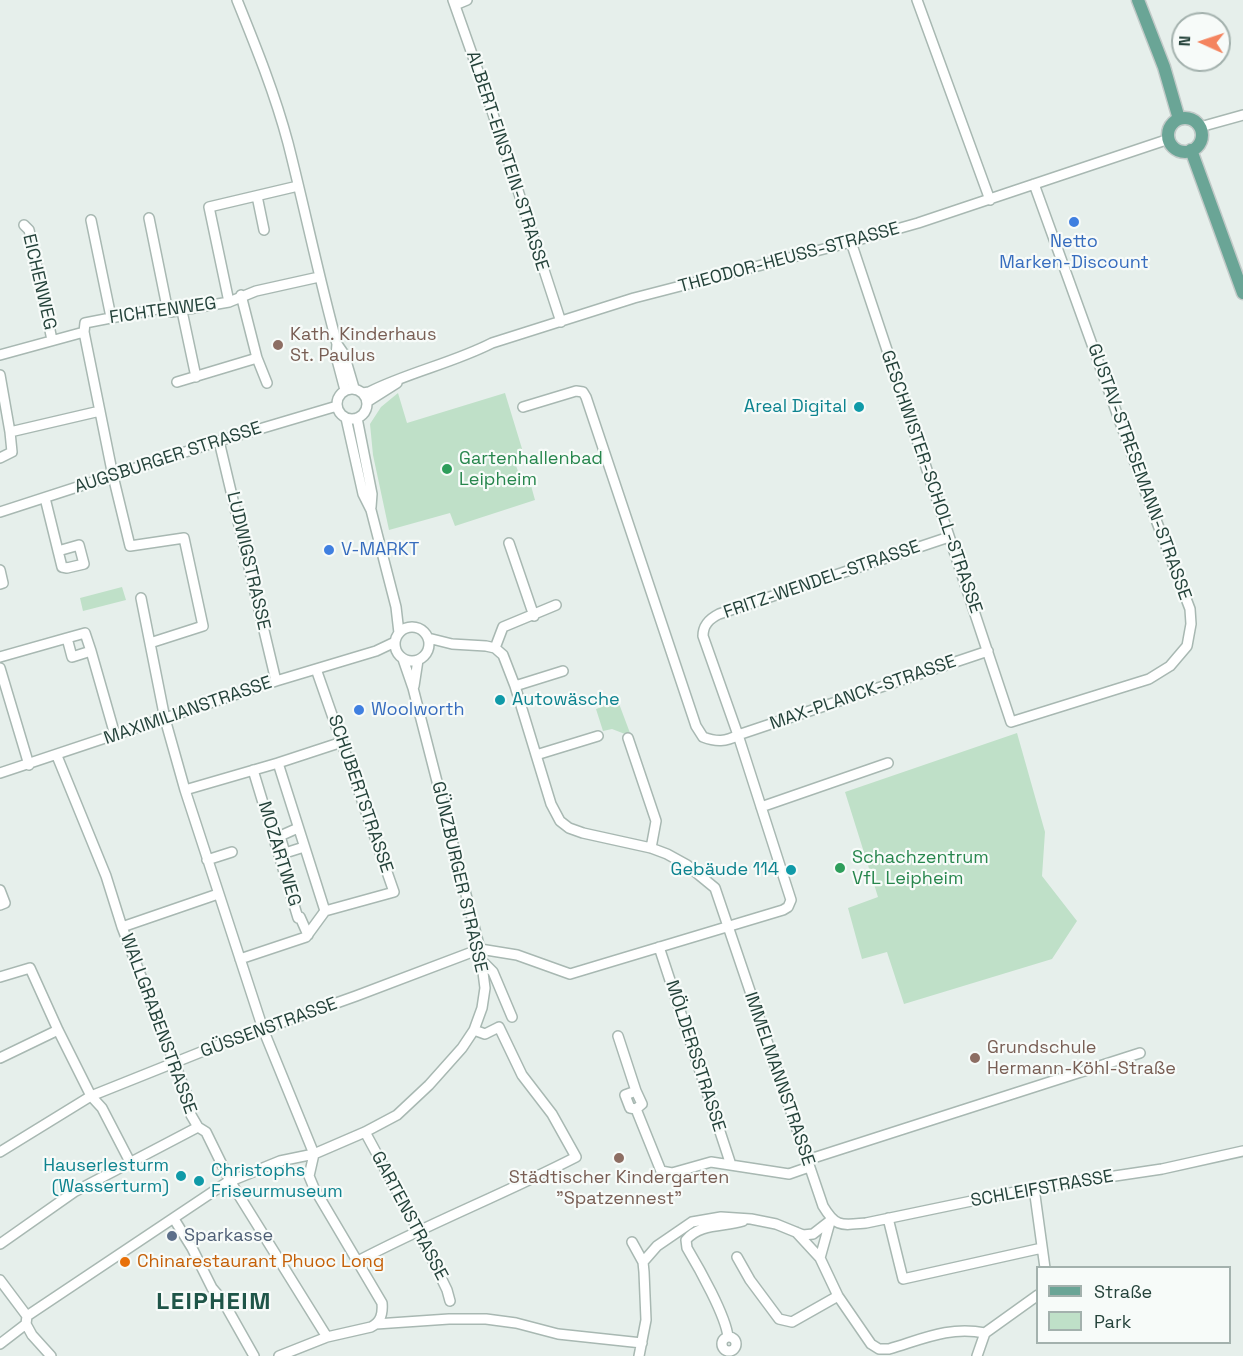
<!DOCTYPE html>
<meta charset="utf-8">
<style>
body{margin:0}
#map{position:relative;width:1243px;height:1356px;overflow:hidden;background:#e6efeb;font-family:"Space Grotesk",sans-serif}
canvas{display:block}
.legend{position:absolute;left:1036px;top:1266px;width:195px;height:78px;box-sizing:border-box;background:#f7fbf9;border:2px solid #a3b1ad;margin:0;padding:8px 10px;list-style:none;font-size:18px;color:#24423a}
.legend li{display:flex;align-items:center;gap:12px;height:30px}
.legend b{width:30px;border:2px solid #a3b1ad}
.north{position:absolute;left:1171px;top:12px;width:60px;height:60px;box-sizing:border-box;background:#f7fbf9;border:2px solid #a3b1ad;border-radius:50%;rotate:273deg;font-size:16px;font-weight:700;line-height:24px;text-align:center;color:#24423a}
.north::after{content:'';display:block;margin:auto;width:21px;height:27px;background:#f4845f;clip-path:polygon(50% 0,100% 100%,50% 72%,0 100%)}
</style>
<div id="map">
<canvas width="1243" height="1356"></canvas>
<ul class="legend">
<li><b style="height:8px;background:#6aa596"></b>Straße</li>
<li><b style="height:16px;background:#bfe0c8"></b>Park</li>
</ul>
<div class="north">N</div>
</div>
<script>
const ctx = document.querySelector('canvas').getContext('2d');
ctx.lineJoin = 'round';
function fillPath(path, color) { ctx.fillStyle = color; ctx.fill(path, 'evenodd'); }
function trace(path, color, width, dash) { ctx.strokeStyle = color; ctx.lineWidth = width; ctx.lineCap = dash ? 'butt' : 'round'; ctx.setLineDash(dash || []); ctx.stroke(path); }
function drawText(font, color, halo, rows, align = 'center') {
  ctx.font = font + ' "Space Grotesk",sans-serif'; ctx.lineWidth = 4.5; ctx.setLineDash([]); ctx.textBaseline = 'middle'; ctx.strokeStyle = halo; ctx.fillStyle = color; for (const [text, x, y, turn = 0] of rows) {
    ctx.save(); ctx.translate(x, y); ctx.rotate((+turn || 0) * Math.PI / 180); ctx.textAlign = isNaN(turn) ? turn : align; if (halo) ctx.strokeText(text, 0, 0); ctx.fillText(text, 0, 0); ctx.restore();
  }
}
fillPath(new Path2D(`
 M398 393 407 423 505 393 523 452 513 456 522 484 530 482 535 500 455 526 450 513 389 530 373 455 370 424 381 407Z
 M122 587 126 600 83 611 80 598Z
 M618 701 630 733 625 734 612 729 603 731 596 709Z
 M1017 733 1045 832 1042 876 1077 921 1052 959 904 1004 887 952 862 959 848 908 878 897 845 792Z`), '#bfe0c8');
const minor = new Path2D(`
 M237 0C256 47 275 94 288 143 305 210 319 278 337 344L344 354 354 388
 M453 0 490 105 561 322
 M917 0 990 200
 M455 5 467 0
 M1200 127 1243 115
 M257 196 264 230
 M149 218 167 307
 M91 220 111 317
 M24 225 29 230 32 243 52 340
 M851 242 1011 722 1149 679 1170 666 1187 646 1191 624 1190 609 1145 491 1034 184
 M241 295 257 358 267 383
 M229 302 209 207 298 186
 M182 311 196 377
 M337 344 336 356 345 390
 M0 355 84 332
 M0 375 10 432 12 452 0 458
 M177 382 257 358
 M337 404a15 15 0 1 1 30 0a15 15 0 1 1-30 0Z
 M363 393 369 392C409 372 453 363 492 343L634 298 851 242 918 223 1169 139
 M367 402 397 383
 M346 418 363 494 371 510 396 607 399 633
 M357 418 372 494 371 507
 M10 432 100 411
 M219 441 276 681
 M45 498 62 567 67 568 84 564 79 545 58 551
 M0 512 219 441 337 406
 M949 537 719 614C709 619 703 625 703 636L738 735 988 651
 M509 543 534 616
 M0 570 3 583 0 584
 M141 598 165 719 185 790 263 1029 314 1154
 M395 644a17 17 0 1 1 34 0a17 17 0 1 1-34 0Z
 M67 638 85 633 91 651
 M428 638 452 644 486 646 495 648 503 655 515 686 551 804 560 821 569 828 583 833 651 848 667 854 687 865 715 888 823 1206C836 1228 842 1225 866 1223L1034 1188 1162 1169 1243 1151
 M150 643 203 626 184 538 130 546 113 476 84 332 85 323 167 307 171 312 229 302 256 291 319 277
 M495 648 503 627 556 605
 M0 657 67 638 72 657 91 651 115 735
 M0 668 29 765
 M414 686 418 660
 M515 686 563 671
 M628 738 656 821 651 848
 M536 755 598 736
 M57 756 106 876 122 927 188 1098 191 1115 198 1127 206 1132 230 1181 327 1337
 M278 763 342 742
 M253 770 298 918 300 917 308 935
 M0 773 276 681 376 651 395 642
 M185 790 278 763 325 911
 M761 807 888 763
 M298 828 280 836 285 853 304 847
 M207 860 232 852
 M0 890 5 903 0 905
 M122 927 218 894
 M659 947 731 1165
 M480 949 517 955 570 974 783 910 788 907 791 900 738 735C726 742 716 742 703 737L696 726 586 397 583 392 576 391 523 407
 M240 959 306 937 325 911 394 892 316 669
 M482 961 493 972 512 1017
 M0 977 30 968 58 1030 91 1096 102 1108 130 1162
 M618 1036 636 1091 625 1095 630 1108 636 1109 661 1171 672 1173 711 1162 789 1174 809 1167
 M0 1058 58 1030
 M636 1109 642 1104 636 1091
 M365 1132 418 1230 447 1290 450 1301
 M0 1152 91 1096 216 1046 356 996 480 949
 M807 1160 1140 1053
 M1034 1188 1045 1268
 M888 1218 903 1279 1042 1248
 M174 1219 192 1248 212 1288 223 1301 254 1356
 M796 1232 820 1258 838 1296 871 1344 879 1349H889C923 1339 949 1326 985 1333L977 1356
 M632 1242 643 1262 644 1272 646 1320 639 1356
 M0 1244 74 1192 198 1127
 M737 1257 750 1280 779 1319 792 1322 838 1296
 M820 1258 830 1222
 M356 1262C428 1224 504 1194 576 1157L552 1114 522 1075 499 1027 485 1034 474 1030
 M643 1262 657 1246 692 1222 721 1217 751 1219 776 1224 803 1235 813 1234 831 1220
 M0 1280 27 1316 26 1324 32 1335 51 1356
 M27 1316 226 1183 280 1161 314 1154 365 1132 397 1115 429 1085 462 1048 474 1030 482 1008 485 988 480 949 413 688 403 659
 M376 1324 449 1319H486L516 1323 558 1334 642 1343
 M985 1333 1038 1295
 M722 1344a7 7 0 1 1 14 0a7 7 0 1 1-14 0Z
 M728 1337C726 1316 699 1268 687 1248L686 1240C700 1223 724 1227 743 1221
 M0 1344 26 1324
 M279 1356 327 1337 371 1327C381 1322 383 1314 382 1303L314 1188 309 1176 314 1154`);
const major = new Path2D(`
 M1138 0 1164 67 1179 119
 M1168 135a17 17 0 1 1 34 0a17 17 0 1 1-34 0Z
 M1191 150 1243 293`);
trace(minor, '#a8b8b2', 12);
trace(major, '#c2cac8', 15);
trace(minor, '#fff', 9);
trace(major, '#6aa596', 12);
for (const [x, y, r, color] of [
 [1074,222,6,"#3f7fe0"],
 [278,345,6,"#8d6e63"],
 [859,407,6,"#0f9aa8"],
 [447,469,6,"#2e9e5b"],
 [329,550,6,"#3f7fe0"],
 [500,700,6,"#0f9aa8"],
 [359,710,6,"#3f7fe0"],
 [840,868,6,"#2e9e5b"],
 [791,870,6,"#0f9aa8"],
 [975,1058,6,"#8d6e63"],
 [619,1158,6,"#8d6e63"],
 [181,1176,6,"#0f9aa8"],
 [199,1181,6,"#0f9aa8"],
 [172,1236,6,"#5c6f8a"],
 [125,1262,6,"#e8710a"]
]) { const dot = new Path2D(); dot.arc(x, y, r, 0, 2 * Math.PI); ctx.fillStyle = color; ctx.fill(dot); trace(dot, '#f7fbf9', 2); }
drawText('18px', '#24423a', '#f7fbf9', [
 ["ALBERT-EINSTEIN-STRASSE",507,161,72],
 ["THEODOR-HEUSS-STRASSE",789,258,-15],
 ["EICHENWEG",39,282,77],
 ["FICHTENWEG",163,311,-8],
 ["AUGSBURGER STRASSE",168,458,-18],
 ["GUSTAV-STRESEMANN-STRASSE",1139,472,70],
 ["GESCHWISTER-SCHOLL-STRASSE",931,482,71],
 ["LUDWIGSTRASSE",248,561,77],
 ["FRITZ-WENDEL-STRASSE",822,580,-19],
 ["MAX-PLANCK-STRASSE",863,693,-19],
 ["MAXIMILIANSTRASSE",188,711,-19],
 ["SCHUBERTSTRASSE",360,794,71],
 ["MOZARTWEG",279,854,73],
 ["GÜNZBURGER STRASSE",459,877,77],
 ["WALLGRABENSTRASSE",158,1024,70],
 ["GÜSSENSTRASSE",269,1028,-20],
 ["MÖLDERSSTRASSE",695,1056,72],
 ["IMMELMANNSTRASSE",779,1079,71],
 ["SCHLEIFSTRASSE",1042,1189,-10],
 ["GARTENSTRASSE",409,1216,62]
]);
drawText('18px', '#366cbe', '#f7fbf9', [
 ["Netto",1074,242,"center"],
 ["Marken-Discount",1074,263,"center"],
 ["V-MARKT",341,550],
 ["Woolworth",371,710]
], 'left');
drawText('18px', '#785e54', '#f7fbf9', [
 ["Kath. Kinderhaus",290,335],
 ["St. Paulus",290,356],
 ["Grundschule",987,1048],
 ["Hermann-Köhl-Straße",987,1069],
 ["Städtischer Kindergarten",619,1178,"center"],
 ["\"Spatzennest\"",619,1199,"center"]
], 'left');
drawText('18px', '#0d838f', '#f7fbf9', [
 ["Areal Digital",847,407],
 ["Autowäsche",512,700,"left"],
 ["Gebäude 114",779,870],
 ["Hauserlesturm",169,1166],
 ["(Wasserturm)",169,1187],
 ["Christophs",211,1171,"left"],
 ["Friseurmuseum",211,1192,"left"]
], 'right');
drawText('18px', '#27864d', '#f7fbf9', [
 ["Gartenhallenbad",459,459],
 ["Leipheim",459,480],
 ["Schachzentrum",852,858],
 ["VfL Leipheim",852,879]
], 'left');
drawText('18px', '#4e5e75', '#f7fbf9', [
 ["Sparkasse",184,1236]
], 'left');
drawText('18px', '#c56008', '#f7fbf9', [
 ["Chinarestaurant Phuoc Long",137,1262]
], 'left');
ctx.letterSpacing = '1.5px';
drawText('bold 24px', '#1f5548', '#f7fbf9', [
 ["LEIPHEIM",214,1302]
]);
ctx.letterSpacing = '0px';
</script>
